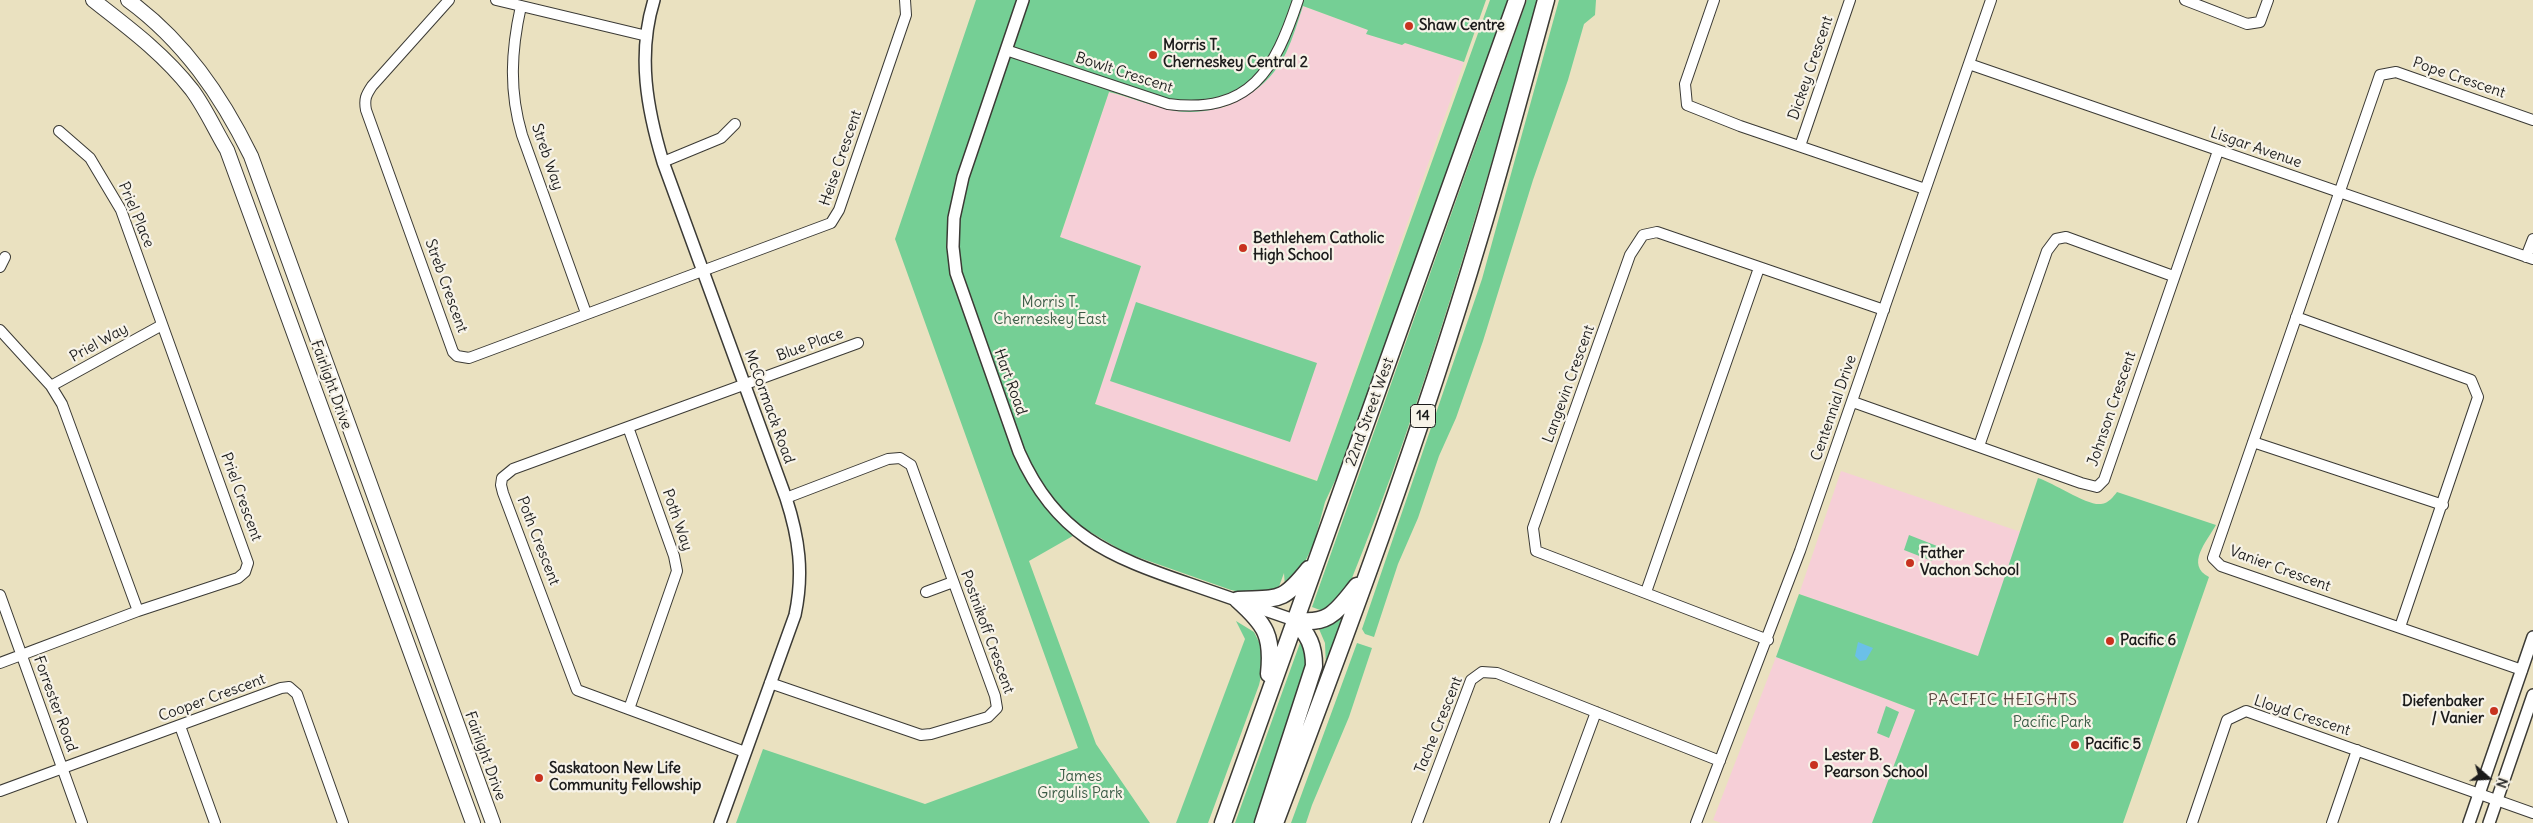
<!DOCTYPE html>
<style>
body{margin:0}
#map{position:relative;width:2533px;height:823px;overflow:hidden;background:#eae1c0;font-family:Delius,sans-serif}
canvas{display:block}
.north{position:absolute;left:2463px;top:753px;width:50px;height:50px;-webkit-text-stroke:4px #f7f3e8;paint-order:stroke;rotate:109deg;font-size:14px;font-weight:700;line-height:20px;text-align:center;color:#1c1c1c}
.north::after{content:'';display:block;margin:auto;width:18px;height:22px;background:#1c1c1c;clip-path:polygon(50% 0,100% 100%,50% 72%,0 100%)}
</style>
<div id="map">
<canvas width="2533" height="823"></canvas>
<div class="north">N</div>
</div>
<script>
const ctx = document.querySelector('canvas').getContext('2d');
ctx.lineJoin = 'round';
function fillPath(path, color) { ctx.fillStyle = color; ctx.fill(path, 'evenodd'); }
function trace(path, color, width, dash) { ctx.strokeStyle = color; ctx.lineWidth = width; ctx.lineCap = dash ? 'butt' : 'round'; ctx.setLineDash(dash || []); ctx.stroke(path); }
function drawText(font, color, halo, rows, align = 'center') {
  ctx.font = font + ' Delius,sans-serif'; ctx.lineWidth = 4.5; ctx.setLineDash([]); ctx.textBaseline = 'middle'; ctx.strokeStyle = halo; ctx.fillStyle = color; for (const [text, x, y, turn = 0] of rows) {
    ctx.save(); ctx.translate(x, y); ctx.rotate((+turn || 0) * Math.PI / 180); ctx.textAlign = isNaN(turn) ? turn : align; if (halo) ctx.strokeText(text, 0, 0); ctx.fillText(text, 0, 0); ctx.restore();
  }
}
fillPath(new Path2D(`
 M1303 6 1368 30 1367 34 1402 45 1405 43 1464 62 1317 480 1095 404 1141 266 1060 238 1109 92 1150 104 1222 108 1235 103 1257 89 1280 64Z
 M1841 471 2021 532 1978 656 1799 594Z
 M1776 657 1915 710 1872 823H1721L1713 820Z`), '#f6cfd7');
fillPath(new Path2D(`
 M976 0H1486L1464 62 1405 43 1402 45 1366 34 1368 30 1303 6C1298 21 1293 38 1286 53 1266 94 1221 117 1175 111 1153 107 1131 97 1109 92L1060 237 1141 266 1095 404 1317 481 1490 0H1508L1340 470 1325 502 1314 543 1304 564 1285 587 1284 573 1277 592H1240L1231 590 1126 553 1085 529 1029 561 1096 744 1150 823H736L763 749 925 804 1078 748 895 239Z
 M1527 0H1539C1482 195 1427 394 1350 583L1328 613 1312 607Z
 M1559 0H1596L1595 15 1584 24 1568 80 1533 180 1483 341 1456 418 1439 456 1418 518 1398 564 1374 637 1365 634 1362 629 1482 279Z
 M1136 302 1317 363 1290 442 1110 381Z
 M2038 478C2054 483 2087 506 2101 504 2109 503 2113 497 2117 492L2216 525C2207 541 2185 565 2209 577L2123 823H1872L1915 710 1776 657 1799 594 1978 656Z
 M1909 535 1937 546 1932 561 1904 550Z
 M1345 615 1326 667 1325 643 1319 629Z
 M1236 621 1254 632 1266 656 1259 685 1208 823H1176L1245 639Z
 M1300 643 1304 650 1307 673 1254 823H1235Z
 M1357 643 1372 648 1349 717 1312 805 1306 823H1291Z
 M1886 706 1899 712 1889 738 1877 733Z`), '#75cf95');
fillPath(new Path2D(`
 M1858 642 1873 648 1866 660 1860 661 1855 656Z`), '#6bc0e8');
const minor = new Path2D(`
 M449 0 372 86C366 95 364 99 366 110L453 352 457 356 469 358 831 223 839 210 906 15 905 0
 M496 0 647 36
 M1714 0 1685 84 1687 105 1740 126 1925 189
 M2185 0 2247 24 2260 22 2268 0
 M521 6C511 51 509 91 522 135L586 313
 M1006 50 1168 104C1251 115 1275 69 1298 0
 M1969 64 2533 259
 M59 131 90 158 121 210 248 563 245 572 238 578 138 611
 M1800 146 1850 0
 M663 162 721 138 735 124
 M2526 257 2533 239
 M0 267 5 257
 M2296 317 2471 380 2478 397 2400 627
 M0 330 51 386 62 404 138 611 0 663
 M51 386 162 325
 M1853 402 2081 483 2097 487 2104 480 2218 151
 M628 427 674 556 677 571 629 709
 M2253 442 2443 505
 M1979 446 2047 251 2056 239 2066 237 2173 276
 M926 592 953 582
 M1646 592 1759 268
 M0 595 82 823
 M1768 640 1536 551 1533 528 1630 255 1643 235 1657 232 1884 310
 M2522 670 2221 566 2213 558 2380 75 2396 72 2533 120
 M770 683 921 735 931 734 988 717 997 708 995 696 911 465 900 458 888 459 786 498
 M180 726 215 823
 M745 752 577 690 503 493 501 485 502 478 513 469 858 343
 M0 791 281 688 289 687 297 694 343 823
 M1417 823 1471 680 1482 672 1497 673 1720 761
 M1555 823 1596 712
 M1696 823 1800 551 1991 0
 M2192 823 2227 720 2246 711 2533 813
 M2332 823 2357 750`);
const tertiary = new Path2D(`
 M654 0C637 55 647 109 663 162L786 498C799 538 804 573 795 615L720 823
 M1023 0 963 177 954 218 953 247 956 273 1019 452C1056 535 1108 556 1190 584 1225 596 1259 608 1294 620
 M2469 823 2533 637
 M2489 823 2533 695`);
const secondary = new Path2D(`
 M93 0C129 28 164 54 192 90 206 109 215 130 227 150L473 823
 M128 0C184 41 221 95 251 156L493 823`);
const trunk = new Path2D(`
 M1238 600C1266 625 1273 636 1269 674
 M1238 600C1279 598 1282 603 1309 569
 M1294 620C1329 626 1337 611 1357 586
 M1223 823 1517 0
 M1263 823 1314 666C1314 646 1309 635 1294 620
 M1275 823C1348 630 1420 437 1479 239 1503 160 1524 80 1546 0`);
trace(minor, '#3b3a35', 12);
trace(tertiary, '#3b3a35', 14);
trace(secondary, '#3b3a35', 16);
trace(trunk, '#3b3a35', 19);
trace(minor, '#fff', 10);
trace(tertiary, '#fff', 11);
trace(secondary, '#fff', 14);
trace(trunk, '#fff', 16);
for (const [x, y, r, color] of [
 [1409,26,5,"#c8321e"],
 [1153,55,5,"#c8321e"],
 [1243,248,5,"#c8321e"],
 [1910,563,5,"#c8321e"],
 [2110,641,5,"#c8321e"],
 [2494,711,5,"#c8321e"],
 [2075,745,5,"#c8321e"],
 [1814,765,5,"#c8321e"],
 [539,778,5,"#c8321e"]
]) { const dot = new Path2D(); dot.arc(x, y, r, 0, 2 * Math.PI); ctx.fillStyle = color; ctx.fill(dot); trace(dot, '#f7f3e8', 2); }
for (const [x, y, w] of [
 [1423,416,25]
]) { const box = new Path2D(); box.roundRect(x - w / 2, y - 11.5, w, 23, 4); ctx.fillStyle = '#f7f3e8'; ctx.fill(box); trace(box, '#1c1c1c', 1); }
drawText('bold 14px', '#1c1c1c', null, [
 ["14",1423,416]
]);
drawText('bold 15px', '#1c1c1c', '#f7f3e8', [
 ["Shaw Centre",1419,26],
 ["Morris T.",1163,46],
 ["Cherneskey Central 2",1163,63],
 ["Bethlehem Catholic",1253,239],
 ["High School",1253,256],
 ["Father",1920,554],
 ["Vachon School",1920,571],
 ["Pacific 6",2120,641],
 ["Diefenbaker",2484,702,"right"],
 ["/ Vanier",2484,719,"right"],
 ["Pacific 5",2085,745],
 ["Lester B.",1824,756],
 ["Pearson School",1824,773],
 ["Saskatoon New Life",549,769],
 ["Community Fellowship",549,786]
], 'left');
drawText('15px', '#1c1c1c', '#f7f3e8', [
 ["Dickey Crescent",1811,68,-71],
 ["Bowlt Crescent",1124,73,18],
 ["Pope Crescent",2459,78,19],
 ["Lisgar Avenue",2256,148,19],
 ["Streb Way",547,157,71],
 ["Heise Crescent",841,158,-71],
 ["Priel Place",136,215,67],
 ["Streb Crescent",446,286,70],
 ["Priel Way",99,343,-29],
 ["Blue Place",810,345,-20],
 ["Hart Road",1010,382,70],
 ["Langevin Crescent",1569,384,-70],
 ["Fairlight Drive",331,385,70],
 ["McCormack Road",769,407,70],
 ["Centennial Drive",1834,408,-71],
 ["Johnson Crescent",2112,409,-71],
 ["22nd Street West",1370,412,-70],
 ["Priel Crescent",241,497,70],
 ["Poth Way",677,520,71],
 ["Poth Crescent",538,541,69],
 ["Vanier Crescent",2280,569,20],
 ["Postnikoff Crescent",987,632,70],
 ["Cooper Crescent",212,698,-20],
 ["Forrester Road",55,704,70],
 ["Lloyd Crescent",2302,716,18],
 ["Tache Crescent",1439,725,-68],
 ["Fairlight Drive",485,756,70]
]);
drawText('15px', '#3b5b46', '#f7f3e8', [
 ["Morris T.",1050,303],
 ["Cherneskey East",1050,320],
 ["Pacific Park",2052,723],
 ["James",1080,777],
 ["Girgulis Park",1080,794]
]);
ctx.letterSpacing = '1px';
drawText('16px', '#5b4740', '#f7f3e8', [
 ["PACIFIC HEIGHTS",2003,700]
]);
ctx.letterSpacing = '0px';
</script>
